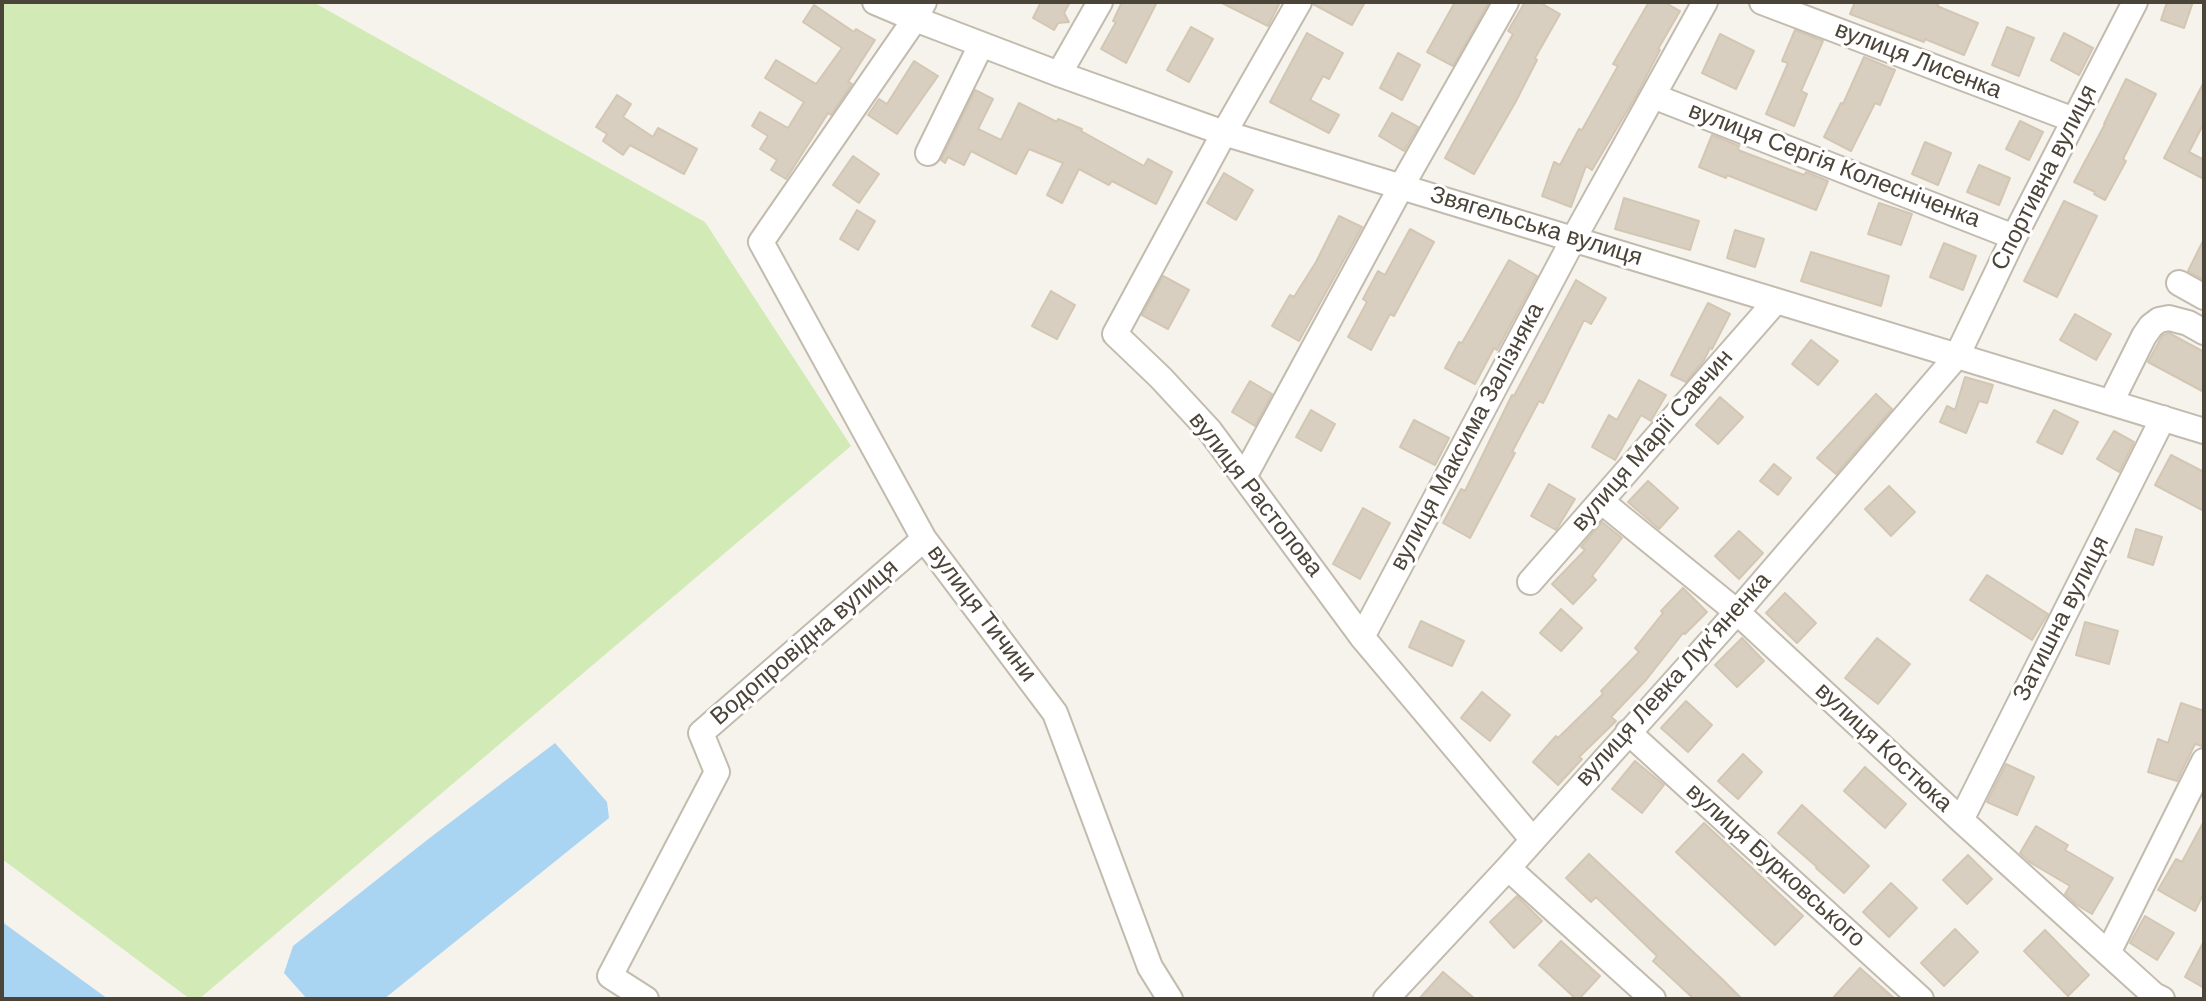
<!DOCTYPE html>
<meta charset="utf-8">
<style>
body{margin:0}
#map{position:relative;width:2206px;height:1001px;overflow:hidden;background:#f6f3ec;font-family:"DM Sans",sans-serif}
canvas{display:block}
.frame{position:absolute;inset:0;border:4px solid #4b4439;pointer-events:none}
</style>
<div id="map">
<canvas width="2206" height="1001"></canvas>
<div class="frame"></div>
</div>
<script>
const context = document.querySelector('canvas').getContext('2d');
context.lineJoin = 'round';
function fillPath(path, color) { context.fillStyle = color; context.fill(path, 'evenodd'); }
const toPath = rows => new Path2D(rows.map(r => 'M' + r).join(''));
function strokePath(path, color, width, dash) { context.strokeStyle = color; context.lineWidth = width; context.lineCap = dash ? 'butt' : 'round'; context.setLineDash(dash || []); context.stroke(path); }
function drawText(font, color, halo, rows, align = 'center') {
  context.font = font + ' "DM Sans",sans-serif'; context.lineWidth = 6; context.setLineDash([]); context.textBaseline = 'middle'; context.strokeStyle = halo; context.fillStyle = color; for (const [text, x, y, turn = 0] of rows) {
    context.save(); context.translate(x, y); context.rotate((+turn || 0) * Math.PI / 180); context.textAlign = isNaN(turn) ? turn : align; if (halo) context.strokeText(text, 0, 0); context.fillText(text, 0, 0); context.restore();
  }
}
const green = toPath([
 [2,2,313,2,705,222,851,446,199,999,190,999,2,859]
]);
const water = toPath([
 [555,743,607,802,609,818,384,999,307,999,284,973,293,946,427,840],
 [2,919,5,924,108,999,2,999]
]);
const building = toPath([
 [1041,2,1070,2,1064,13,1069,22,1058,23,1054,30,1033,18,1041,2],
 [1122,2,1157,2,1126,63,1101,49,1116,22,1113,21,1122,2],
 [1220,2,1280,2,1268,26,1220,2],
 [1314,2,1365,2,1352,25,1313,4,1314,2],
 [1455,2,1489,2,1453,66,1427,52,1455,2],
 [1525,2,1539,2,1560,14,1535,58,1537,60,1515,103,1474,174,1445,158,1513,34,1508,31,1525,2],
 [1649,2,1664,2,1680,11,1658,49,1660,50,1636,96,1592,170,1586,166,1571,207,1542,196,1554,162,1560,165,1579,129,1582,130,1618,66,1613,64,1649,2],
 [1855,2,1939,2,1937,6,1978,23,1964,55,1925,39,1924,42,1850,14,1855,2],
 [2167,2,2193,2,2184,28,2161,20,2167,2],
 [814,5,854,32,856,29,875,40,848,82,852,84,831,115,828,113,786,179,771,170,777,160,760,149,768,136,752,126,760,112,788,128,804,102,765,78,776,60,816,84,842,48,803,22,814,5],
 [1191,27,1213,39,1189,82,1167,70,1191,27],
 [2007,27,2034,38,2019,76,1992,65,2007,27],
 [1795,30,1823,41,1801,91,1807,94,1794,126,1766,114,1788,63,1782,61,1795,30],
 [1307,33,1343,53,1329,79,1323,76,1310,100,1339,115,1329,133,1270,102,1307,33],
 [2064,33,2093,48,2079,75,2051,60,2064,33],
 [1720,34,1754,51,1736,89,1702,73,1720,34],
 [1398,53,1420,65,1402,100,1380,88,1398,53],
 [1864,57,1895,70,1880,105,1875,103,1851,151,1824,137,1841,103,1843,104,1864,57],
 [914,61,938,76,897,134,868,115,879,99,887,104,914,61],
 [2126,79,2156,94,2123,159,2126,161,2105,200,2094,194,2095,192,2074,182,2105,124,2104,124,2126,79],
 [2204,82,2204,123,2189,152,2204,160,2204,179,2164,158,2204,82],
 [975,90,993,99,978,129,1001,140,1019,103,1057,122,1058,119,1082,129,1081,131,1144,166,1148,159,1172,172,1156,204,1112,181,1109,185,1079,169,1062,203,1047,195,1063,163,1029,149,1016,174,971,151,964,165,948,157,945,163,941,160,975,90],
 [617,95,631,104,623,117,653,137,658,128,697,149,684,174,630,145,623,155,603,141,607,134,596,127,617,95],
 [1392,113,1418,127,1404,151,1379,136,1392,113],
 [2020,121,2043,132,2029,160,2006,149,2020,121],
 [1712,135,1739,146,1738,150,1804,175,1806,172,1828,181,1816,210,1727,175,1726,178,1699,167,1712,135],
 [1925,142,1951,153,1938,185,1912,174,1925,142],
 [853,156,879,174,859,203,833,185,853,156],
 [1979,165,2010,178,1999,205,1967,192,1979,165],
 [1224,173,1253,190,1236,220,1207,203,1224,173],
 [1624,198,1699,221,1690,250,1615,229,1624,198],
 [2064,201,2097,216,2057,297,2024,281,2064,201],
 [1879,203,1912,214,1901,245,1868,234,1879,203],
 [857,210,875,221,858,250,840,239,857,210],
 [1339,216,1362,227,1299,341,1272,326,1290,295,1294,297,1316,262,1339,216],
 [1410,229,1434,242,1394,316,1390,314,1371,350,1348,337,1367,302,1363,299,1378,271,1385,275,1410,229],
 [1735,230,1764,239,1755,267,1727,258,1735,230],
 [2204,239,2204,280,2188,271,2204,239],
 [1944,243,1976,256,1963,290,1930,277,1944,243],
 [1811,252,1889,276,1881,306,1801,281,1811,252],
 [1509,260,1537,276,1497,350,1494,348,1475,384,1445,368,1459,342,1462,343,1509,260],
 [1163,276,1189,290,1168,329,1142,315,1163,276],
 [1576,280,1606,298,1591,324,1584,320,1543,403,1539,401,1512,452,1515,453,1470,538,1443,523,1461,489,1465,491,1512,395,1514,396,1576,280],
 [1051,291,1075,305,1057,339,1032,326,1051,291],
 [1708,303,1730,314,1712,349,1710,348,1704,360,1686,382,1671,375,1708,303],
 [2075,314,2111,334,2096,360,2060,340,2075,314],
 [2169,333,2204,352,2204,392,2148,362,2162,336,2169,333],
 [1811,340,1838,361,1818,385,1792,364,1811,340],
 [1965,377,1993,385,1987,403,1979,401,1966,433,1940,422,1947,406,1955,410,1965,377],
 [1639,380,1666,395,1651,421,1641,415,1615,460,1592,447,1609,415,1617,420,1639,380],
 [1250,381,1272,394,1255,426,1232,412,1250,381],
 [1876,394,1892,409,1836,474,1817,458,1876,394],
 [1720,397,1743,417,1718,444,1696,425,1720,397],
 [1311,410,1335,424,1321,451,1296,437,1311,410],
 [2054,410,2078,422,2062,454,2037,442,2054,410],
 [1414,420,1449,438,1435,465,1400,447,1414,420],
 [2114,431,2134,442,2119,472,2097,459,2114,431],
 [2171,455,2204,472,2204,511,2155,485,2171,455],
 [1774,464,1791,478,1778,495,1760,481,1774,464],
 [1648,481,1678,508,1659,529,1628,502,1648,481],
 [1549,484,1575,499,1556,530,1531,516,1549,484],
 [1889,486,1915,512,1891,536,1865,509,1889,486],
 [1363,508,1390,523,1360,579,1333,564,1363,508],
 [1602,522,1622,538,1592,576,1596,580,1573,604,1552,584,1585,550,1581,547,1602,522],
 [2136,529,2162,537,2153,565,2128,557,2136,529],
 [1739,531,1763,553,1739,579,1715,556,1739,531],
 [1987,575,2048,614,2032,640,1970,600,1987,575],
 [1683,588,1707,612,1685,634,1683,633,1646,680,1611,717,1616,721,1579,757,1582,759,1558,785,1533,762,1556,736,1558,738,1603,694,1601,691,1639,652,1635,648,1663,613,1661,611,1683,588],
 [1785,593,1816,623,1797,643,1766,613,1785,593],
 [1561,609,1582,628,1561,651,1540,633,1561,609],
 [1421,621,1464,641,1452,666,1409,647,1421,621],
 [2085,622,2118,631,2109,664,2076,655,2085,622],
 [1742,638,1764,661,1737,687,1715,665,1742,638],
 [1877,638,1910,664,1878,704,1845,678,1877,638],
 [1482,692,1510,715,1490,741,1461,718,1482,692],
 [1686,701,1712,725,1688,752,1661,728,1686,701],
 [2181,703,2204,711,2204,739,2202,746,2195,744,2177,781,2148,772,2158,739,2168,743,2181,703],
 [1743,754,1762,772,1738,799,1718,781,1743,754],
 [1635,761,1664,785,1642,813,1612,789,1635,761],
 [2006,764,2034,777,2017,815,1987,802,2006,764],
 [1865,767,1906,804,1885,828,1844,791,1865,767],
 [1802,805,1869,866,1844,893,1816,868,1817,867,1778,833,1802,805],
 [2204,821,2204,893,2195,911,2158,890,2176,859,2182,862,2204,821],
 [1704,823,1803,916,1775,945,1676,852,1704,823],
 [2036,826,2068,845,2065,850,2113,878,2092,914,2077,905,2065,894,2070,886,2031,863,2020,853,2036,826],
 [1589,854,1722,979,1742,999,1694,999,1653,961,1657,956,1596,897,1591,902,1566,878,1589,854],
 [1968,855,1992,879,1967,904,1943,880,1968,855],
 [1891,883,1917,908,1889,937,1863,912,1891,883],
 [1517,896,1542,921,1514,948,1490,922,1517,896],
 [2145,916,2174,933,2157,960,2130,943,2145,916],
 [1955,929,1978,952,1944,986,1921,963,1955,929],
 [2045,930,2089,975,2068,996,2024,951,2045,930],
 [1561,941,1600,976,1579,999,1576,999,1539,965,1561,941],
 [2204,941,2204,988,2185,977,2204,941],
 [1860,968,1895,999,1832,999,1860,968],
 [1443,972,1475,999,1419,999,1443,972]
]);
const minor = toPath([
 [875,2,915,19,1059,74,1224,133,2204,431],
 [924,2,915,19,761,242,924,539,1055,713,1150,967,1170,999],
 [1299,2,1224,133,1115,334,1161,378,1210,431,1362,637,1533,840],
 [1762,2,2074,120],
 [1059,74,1100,2],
 [1653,96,2014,237],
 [928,153,981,45],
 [2179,283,2204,297],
 [2111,402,2144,336,2151,326,2159,320,2169,318,2188,323,2204,332],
 [1244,477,1401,187,1506,2],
 [1601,501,1737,612,1961,820,2154,995,2162,999],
 [1530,582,1776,301],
 [1362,637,1574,238,1705,2],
 [1628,732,1921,999],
 [1961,820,2163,418],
 [1508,868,1653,999],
 [2108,953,2204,761],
 [646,999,610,976,717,772,701,733,924,539],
 [1386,999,1508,868,1737,612,1957,356,2014,237,2135,2]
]);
const streetNames = [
 ["вулиця Лисенка",1918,61,21],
 ["вулиця Сергія Колесніченка",1834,166,21],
 ["Спортивна вулиця",2045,178,-63],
 ["Звягельська вулиця",1536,227,17],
 ["вулиця Максима Залізняка",1468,437,-62],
 ["вулиця Марії Савчин",1653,441,-49],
 ["вулиця Растопова",1255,495,52],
 ["вулиця Тичини",981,614,53],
 ["Затишна вулиця",2062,619,-63],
 ["Водопровідна вулиця",805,643,-41],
 ["вулиця Левка Лукʼяненка",1674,680,-48],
 ["вулиця Костюка",1883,748,43],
 ["вулиця Бурковського",1775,866,42]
];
fillPath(green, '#d2eab5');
fillPath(water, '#a9d4f2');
fillPath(building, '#d8cfc1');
strokePath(building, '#d3c7b4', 2);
strokePath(minor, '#c2bbae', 28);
strokePath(minor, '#fff', 24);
drawText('24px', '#4b4439', '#fff', streetNames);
</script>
